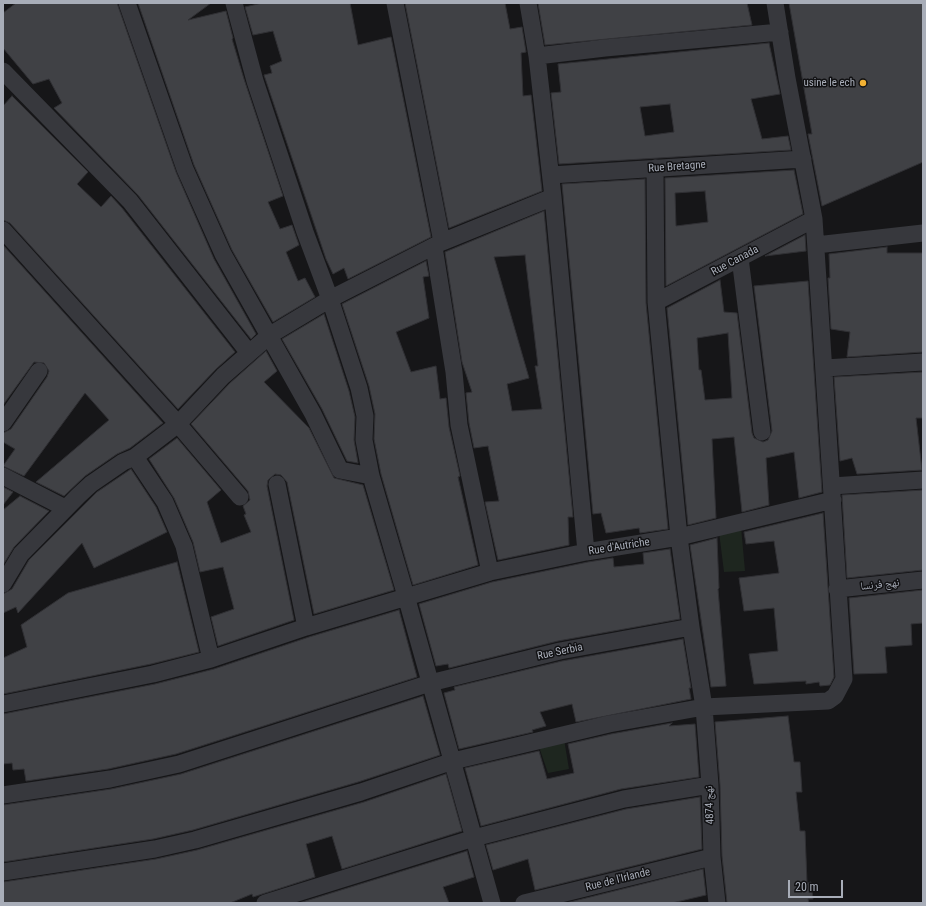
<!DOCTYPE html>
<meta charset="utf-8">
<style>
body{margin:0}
#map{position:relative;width:926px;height:906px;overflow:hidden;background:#161618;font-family:"Roboto Condensed",sans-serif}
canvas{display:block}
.frame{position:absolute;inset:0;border:4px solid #a8adb8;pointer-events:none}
.scale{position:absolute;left:788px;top:880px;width:55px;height:18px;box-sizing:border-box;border:2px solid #a8adb8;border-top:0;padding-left:5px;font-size:12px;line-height:14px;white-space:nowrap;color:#a8adb8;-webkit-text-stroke:3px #111113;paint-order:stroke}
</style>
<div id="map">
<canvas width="926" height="906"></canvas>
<div class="frame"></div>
<div class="scale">20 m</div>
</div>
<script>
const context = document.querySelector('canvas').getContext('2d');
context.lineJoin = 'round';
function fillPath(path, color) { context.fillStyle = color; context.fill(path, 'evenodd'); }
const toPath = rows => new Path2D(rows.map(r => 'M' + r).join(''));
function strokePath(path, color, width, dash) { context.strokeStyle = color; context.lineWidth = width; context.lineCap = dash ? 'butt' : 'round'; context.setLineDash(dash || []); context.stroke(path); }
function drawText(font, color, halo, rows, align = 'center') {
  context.font = font + ' "Roboto Condensed","Noto Naskh Arabic",sans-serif'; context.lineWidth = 3; context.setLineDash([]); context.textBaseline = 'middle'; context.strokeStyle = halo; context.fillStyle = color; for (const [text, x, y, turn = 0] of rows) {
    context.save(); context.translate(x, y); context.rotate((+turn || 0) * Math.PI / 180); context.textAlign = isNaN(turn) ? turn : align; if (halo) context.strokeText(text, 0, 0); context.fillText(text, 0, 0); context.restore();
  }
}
const green = toPath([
 [741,527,745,571,724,572,719,532],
 [564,739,569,769,548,773,538,744]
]);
const building = toPath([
 [16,3,117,3,176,172,214,259,256,334,251,339,138,195,54,108,62,103,49,79,33,84,3,48,3,13,16,3],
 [138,3,211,3,188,20,226,11,233,38,232,39,244,79,283,196,268,202,280,229,292,225,299,245,286,252,298,281,305,278,315,297,273,322,232,250,194,165,138,3],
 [262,3,350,3,358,45,391,37,431,237,348,279,344,268,333,274,326,259,265,78,264,75,272,73,270,66,282,61,273,31,253,35,245,7,262,3],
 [405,3,505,3,510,29,522,27,526,52,521,53,523,96,531,95,542,191,449,228,405,3],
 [538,3,747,3,752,25,545,45,538,3],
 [789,3,923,3,923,162,822,206,808,134,812,134,789,3],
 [769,43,780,94,751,99,762,139,788,136,791,150,559,164,551,93,561,92,558,64,769,43],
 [670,104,674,132,645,136,640,107,670,104],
 [12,96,88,172,77,184,101,207,111,196,122,208,235,352,216,369,178,409,10,223,3,220,3,106,12,96],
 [794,170,803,214,666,286,665,178,794,170],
 [705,191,708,222,676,226,675,193,705,191],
 [645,179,646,303,668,529,640,533,639,528,606,533,601,513,593,514,562,184,645,179],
 [544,211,573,517,568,517,569,545,498,560,485,502,499,501,488,446,474,448,469,423,466,393,472,392,462,362,445,252,544,211],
 [525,255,538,366,535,366,542,409,512,411,507,384,529,378,494,257,525,255],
 [805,235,806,251,765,256,805,235],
 [3,245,163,423,130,448,117,454,85,476,64,496,36,482,109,420,85,393,24,476,3,466,15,449,3,442,3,433,11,429,47,377,49,371,44,363,34,362,3,405,3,245],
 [887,247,887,253,923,253,923,352,847,357,850,332,831,329,828,278,830,278,829,254,887,247],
 [426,261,429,276,423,277,429,318,396,332,411,372,436,366,440,399,446,398,449,427,460,476,458,477,478,565,413,585,381,474,374,439,375,414,369,386,342,304,426,261],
 [720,280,724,312,737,313,752,433,754,438,763,442,768,440,772,431,754,286,808,281,822,492,799,498,794,452,766,458,769,505,742,512,734,437,712,439,716,518,688,525,667,308,720,280],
 [728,333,732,398,705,400,701,370,699,370,697,338,728,333],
 [324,314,349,391,355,417,354,440,358,463,347,461,322,409,282,339,324,314],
 [266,351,277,371,264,382,309,428,334,478,363,485,394,590,314,614,287,482,281,475,275,474,268,480,267,486,294,620,218,646,211,617,234,609,223,567,200,572,193,542,174,498,149,459,177,438,221,490,207,502,221,543,251,532,244,515,246,514,243,506,250,500,248,491,191,424,230,383,266,351],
 [923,372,923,418,916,418,922,470,857,474,852,458,840,461,834,377,923,372],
 [131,469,156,507,167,532,94,568,82,543,18,613,16,607,3,613,3,594,12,589,29,560,97,492,131,469],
 [3,487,13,492,3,505,3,487],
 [923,490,923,570,847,578,842,495,923,490],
 [20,496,49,511,14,547,3,565,3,510,20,496],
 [823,513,834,677,830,685,820,686,819,682,806,684,806,681,754,684,749,654,778,651,774,608,744,611,739,578,779,573,774,541,746,544,744,532,823,513],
 [717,538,719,588,718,589,726,686,711,687,690,545,717,538],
 [670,549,680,619,558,641,449,668,448,664,436,666,419,604,492,582,588,562,613,558,614,567,644,564,643,553,670,549],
 [177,562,199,652,151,664,3,694,3,658,27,647,21,625,68,593,177,562],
 [923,590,923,623,911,624,912,645,885,647,887,673,854,674,849,598,923,590],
 [399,610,417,677,176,754,108,769,26,781,24,769,13,770,12,763,3,764,3,714,155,684,214,669,309,637,399,610],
 [683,639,691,688,689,688,691,699,576,722,572,704,540,712,546,726,532,730,533,732,459,749,444,693,455,690,454,687,562,661,683,639],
 [423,696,440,755,358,782,193,830,153,839,3,862,3,805,111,789,181,774,423,696],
 [788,716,794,762,800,762,802,792,796,792,800,831,805,831,807,883,811,882,813,899,808,899,809,903,727,903,722,856,720,785,715,722,788,716],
 [672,723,669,726,695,724,699,777,621,789,481,826,465,768,539,751,547,779,574,773,568,744,611,734,672,723],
 [446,774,462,831,342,869,332,836,306,844,315,877,253,897,252,894,230,903,3,903,3,882,156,859,197,850,364,802,446,774],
 [700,797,702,849,535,890,528,859,493,870,486,845,626,809,700,797],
 [467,851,474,877,443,887,449,903,299,903,467,851],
 [703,869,706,895,672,903,566,903,703,869]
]);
const minor = toPath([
 [127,3,185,169,223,254,313,414,340,470,371,476],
 [234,3,255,81,305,232,330,299,359,388,365,416,364,440,371,476,406,596,492,903],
 [395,3,442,242],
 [528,3,537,56,553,197,586,552],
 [537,56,605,48,780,32],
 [3,71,130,201,249,353],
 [655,168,656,302,679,537,691,627,704,707,710,785,712,857,717,903],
 [551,175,803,159],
 [3,230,178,424,240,497],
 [816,245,923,233],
 [434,247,454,372,459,425,490,572],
 [740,258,762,432],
 [656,302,814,219],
 [825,368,923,362],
 [3,423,39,371],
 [135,457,165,502,184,546,211,659],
 [3,476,65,508],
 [277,484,306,627],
 [832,486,923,480],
 [3,584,21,554,78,496,91,484,123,462,135,457,178,424,223,376,270,335,330,299,442,242,553,197],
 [837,589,923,580],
 [3,704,153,674,211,659,306,627,490,572,586,552,679,537,833,500],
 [3,795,110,779,179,764,430,683,560,651,691,627],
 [3,872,155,849,195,840,361,792,453,761,609,724,704,707,828,701,835,696,844,679,814,219,787,78,775,3],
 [265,903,474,838,624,799,710,785],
 [524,903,712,857]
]);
const markers = [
 [863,83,4,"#f2b134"]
];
const poiNames = [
 ["usine le ech",855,83]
];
const streetNames = [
 ["Rue Bretagne",677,167,-4],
 ["Rue Canada",735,261,-28],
 ["Rue d'Autriche",619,547,-9],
 ["نهج فرنسا",880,585,-6],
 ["Rue Serbia",560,652,-12],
 ["نهج 4874",710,805,-92],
 ["Rue de l'Irlande",618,880,-14]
];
fillPath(green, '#1e261f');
fillPath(building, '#404145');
strokePath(building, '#303034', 1);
strokePath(minor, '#37383d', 17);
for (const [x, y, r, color] of markers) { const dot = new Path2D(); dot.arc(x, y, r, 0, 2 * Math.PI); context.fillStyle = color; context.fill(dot); strokePath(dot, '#111113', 1.5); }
drawText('11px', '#a8adb8', '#111113', poiNames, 'right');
drawText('11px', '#a8adb8', '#111113', streetNames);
</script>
